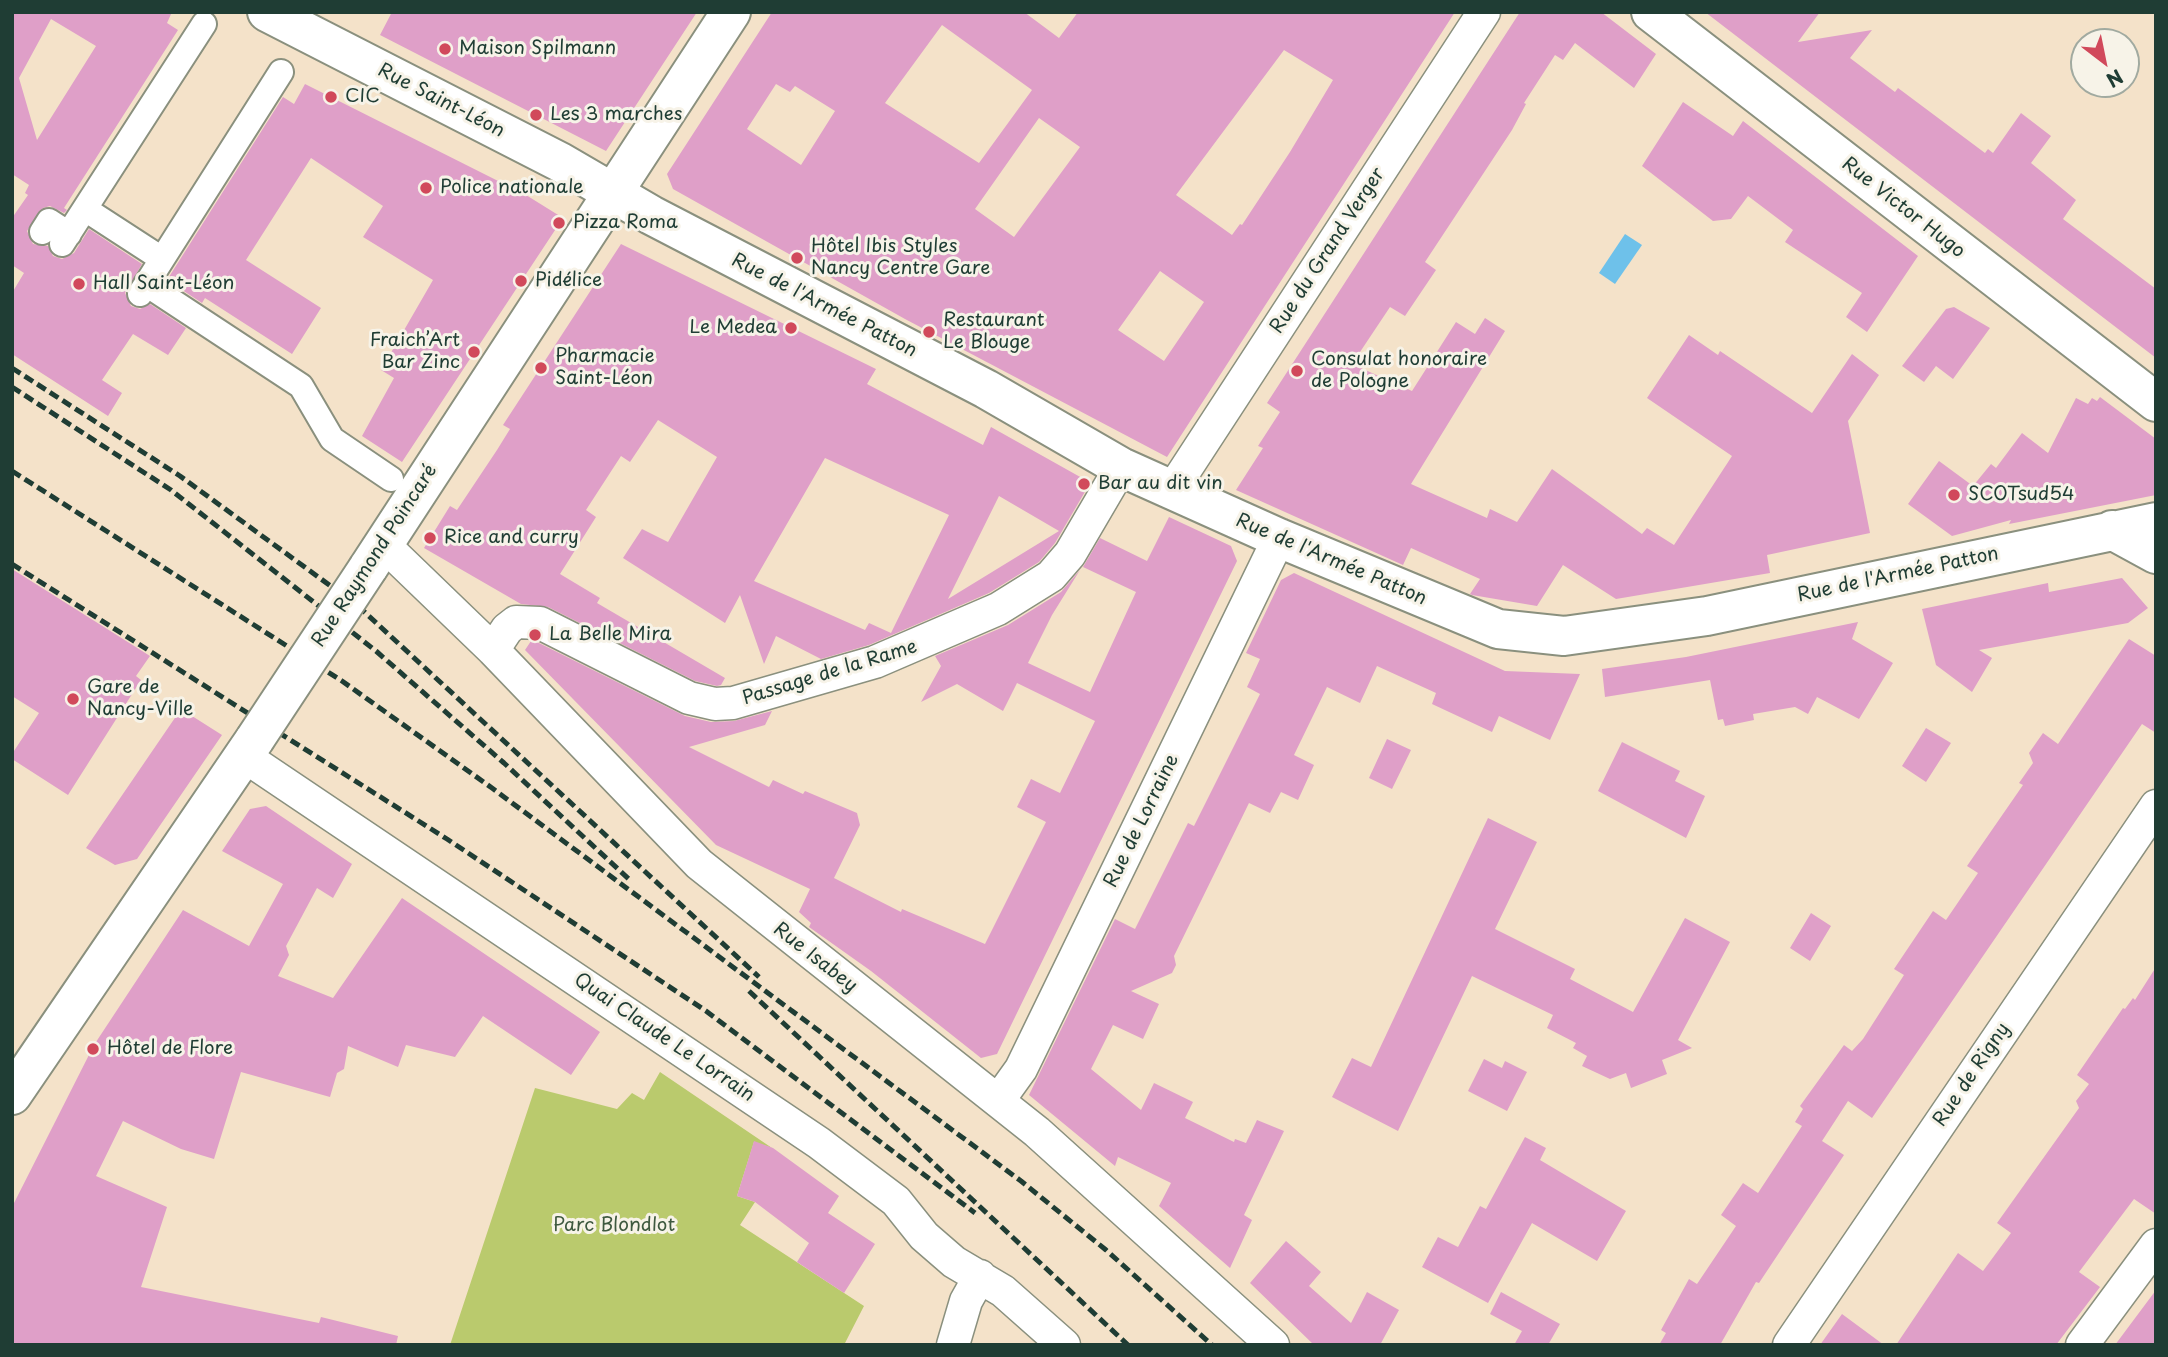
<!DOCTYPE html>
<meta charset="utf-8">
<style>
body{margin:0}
#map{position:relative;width:2168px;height:1357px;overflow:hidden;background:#f4e2c9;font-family:"Playpen Sans",sans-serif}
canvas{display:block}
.frame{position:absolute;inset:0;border:14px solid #1f3d34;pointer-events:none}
.north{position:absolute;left:2070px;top:28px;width:70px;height:70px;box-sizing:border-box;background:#f7f3e8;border:2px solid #a1aaa0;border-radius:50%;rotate:148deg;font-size:19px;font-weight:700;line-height:28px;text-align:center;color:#1f3d34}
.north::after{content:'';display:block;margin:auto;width:24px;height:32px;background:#d1495b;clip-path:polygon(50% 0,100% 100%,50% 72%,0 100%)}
</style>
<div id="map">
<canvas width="2168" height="1357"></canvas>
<div class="frame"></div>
<div class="north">N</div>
</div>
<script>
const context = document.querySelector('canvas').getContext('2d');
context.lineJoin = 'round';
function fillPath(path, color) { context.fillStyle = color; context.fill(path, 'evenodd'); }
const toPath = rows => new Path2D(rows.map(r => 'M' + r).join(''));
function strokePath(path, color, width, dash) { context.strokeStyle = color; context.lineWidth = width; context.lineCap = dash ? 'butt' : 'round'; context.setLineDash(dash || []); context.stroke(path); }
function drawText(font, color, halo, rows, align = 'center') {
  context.font = font + ' "Playpen Sans",sans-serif'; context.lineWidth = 6; context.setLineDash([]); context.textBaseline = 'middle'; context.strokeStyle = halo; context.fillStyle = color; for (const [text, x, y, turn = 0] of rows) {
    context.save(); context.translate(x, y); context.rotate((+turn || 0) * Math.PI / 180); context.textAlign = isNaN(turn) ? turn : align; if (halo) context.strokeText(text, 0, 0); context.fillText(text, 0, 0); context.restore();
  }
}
const green = toPath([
 [660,1072,772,1148,754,1142,737,1196,755,1202,740,1225,864,1306,844,1345,450,1345,535,1088,617,1109,632,1093,644,1100]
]);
const water = toPath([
 [1625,234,1642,245,1615,284,1599,273]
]);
const building = toPath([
 [12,12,172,12,167,23,178,30,64,208,67,210,64,213,50,206,43,208,27,231,33,244,48,246,53,256,62,259,74,253,89,229,142,264,125,293,131,306,140,309,150,304,186,328,168,355,133,334,102,380,122,393,108,416,12,354,12,293,24,273,12,265,12,218,28,195,25,193,29,185,12,174],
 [51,19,96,46,37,140,19,78],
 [392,12,697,12,606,151,380,35],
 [772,12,1024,12,1059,38,1078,12,1455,12,1167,457,905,319,673,189,667,174],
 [942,25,1032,90,979,163,885,103],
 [1284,50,1333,80,1290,152,1242,225,1240,224,1232,235,1176,195],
 [776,84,790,92,795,86,835,111,801,165,747,129],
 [1039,118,1080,147,1014,237,975,209],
 [1160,271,1204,302,1164,361,1118,330],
 [1520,12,1601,12,1656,54,1634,88,1575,43,1563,60,1555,55,1524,103,1526,104,1512,130,1425,262,1436,270,1405,316,1390,307,1352,364,1412,391,1456,322,1475,334,1485,318,1505,331,1411,484,1487,518,1490,509,1517,522,1552,469,1642,534,1647,528,1674,545,1732,456,1647,398,1689,335,1718,355,1720,351,1812,413,1852,354,1879,375,1848,421,1870,533,1767,555,1770,573,1616,599,1563,565,1537,606,1472,595,1470,594,1480,579,1411,548,1403,565,1236,490,1263,448,1258,446,1280,412,1267,403],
 [1705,12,1820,12,1798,42,1872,30,1850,58,1895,92,1898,88,1985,153,1988,149,1993,153,2021,113,2051,136,2031,163,2076,200,2063,219,2156,289,2156,358],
 [305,84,526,195,563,218,402,462,362,436,394,378,381,370,433,280,363,237,383,206,311,158,246,260,321,308,292,354,205,298,202,303,167,280,283,97,294,104],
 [1683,102,1733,136,1743,121,1918,256,1867,332,1846,317,1862,293,1785,242,1793,230,1748,196,1731,219,1713,221,1642,166],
 [621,244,876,369,867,384,983,445,991,427,1082,478,1086,490,1055,543,1039,562,989,593,869,645,821,659,776,636,764,664,740,595,725,623,623,558,642,529,668,542,717,457,658,420,630,462,621,456,586,510,596,517,560,574,600,598,597,603,725,678,721,685,717,686,695,681,548,607,521,604,424,548,450,506,457,510,497,450,510,429,503,425],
 [825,458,949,515,891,633,869,623,865,630,754,581],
 [999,496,1059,531,948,599],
 [1954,307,1990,328,1953,379,1936,366,1924,382,1902,366,1946,309],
 [2100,397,2156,439,2156,495,2009,524,2011,520,1952,536,1908,504,1939,461,1973,486,1991,464,1996,468,2022,433,2048,453,2076,398,2088,404,2092,398,2097,401],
 [1169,517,1231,546,1237,561,997,1054,981,1058,871,971,809,927,811,923,799,912,810,889,716,845,525,650,531,641,535,641,685,716,711,722,734,721,772,711,765,725,689,747,769,787,773,780,803,794,805,791,857,813,860,825,834,878,901,912,902,909,985,944,1046,822,1017,807,1031,779,1060,793,1095,721,1017,683,1003,711,957,684,921,702,941,666,935,656,1008,625,1061,592,1080,570,1052,615,1028,663,1090,692,1136,592,1083,567,1100,538,1147,561],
 [12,569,150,656,136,676,141,680,68,795,12,759,12,754,39,713,12,696],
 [1294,573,1505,671,1580,674,1550,740,1499,716,1492,732,1432,704,1436,693,1377,666,1360,703,1327,687,1294,755,1314,765,1298,800,1281,792,1270,813,1249,803,1174,956,1176,965,1172,973,1131,991,1159,1004,1143,1039,1113,1025,1091,1069,1141,1110,1154,1083,1193,1102,1185,1118,1234,1142,1235,1139,1246,1143,1257,1120,1284,1131,1244,1215,1252,1220,1230,1268,1159,1206,1171,1183,1118,1157,1115,1166,1029,1095,1115,919,1135,929,1188,823,1194,826,1260,694,1247,687,1260,659,1246,653,1281,580],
 [2122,578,2148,608,2128,623,1979,650,1992,658,1972,692,1936,665,1922,609,2048,583,2049,592],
 [1858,622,1852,639,1893,663,1859,719,1817,697,1808,714,1795,707,1753,714,1754,720,1725,726,1723,719,1718,720,1710,680,1605,697,1602,669,1686,657],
 [2129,639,2156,656,2156,733,2142,724,1872,1118,1848,1101,1822,1141,1844,1155,1759,1283,1756,1282,1720,1345,1659,1345,1666,1333,1661,1330,1689,1279,1697,1284,1736,1226,1721,1215,1743,1183,1758,1193,1802,1126,1795,1122,1803,1109,1800,1106,1844,1045,1852,1051,1863,1039,1904,975,1894,969,1933,911,1946,920,1978,873,1967,866,2023,785,2019,783,2033,763,2029,753,2043,733,2058,744],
 [181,709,222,735,137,859,115,865,86,848],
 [1926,728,1951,743,1926,782,1902,766],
 [1387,739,1411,750,1392,789,1369,778],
 [1622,742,1680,771,1675,781,1705,796,1686,838,1598,791],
 [266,806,352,864,333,898,317,888,286,946,289,955,278,976,333,998,402,898,600,1032,571,1075,483,1016,455,1057,406,1045,398,1067,348,1046,344,1069,337,1073,330,1097,241,1072,214,1159,181,1149,123,1121,96,1176,167,1207,141,1287,319,1323,321,1317,398,1336,396,1345,12,1345,12,1207,94,1045,183,910,249,946,283,884,222,851,250,809],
 [1488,818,1537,842,1495,929,1575,969,1570,979,1633,1012,1685,918,1730,942,1678,1040,1692,1048,1662,1060,1667,1074,1631,1088,1626,1073,1610,1079,1582,1066,1587,1056,1573,1048,1576,1043,1547,1028,1553,1015,1472,976,1398,1131,1332,1097,1352,1058,1371,1067],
 [1811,913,1831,926,1810,961,1790,948],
 [2156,967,2156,1214,2134,1199,2079,1272,2100,1287,2056,1345,1896,1345,1958,1253,1983,1271,2011,1233,1997,1223,2079,1108,2076,1101,2089,1084,2077,1075,2123,1008,2125,1009,2133,998,2135,1000],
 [1484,1059,1502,1068,1505,1061,1527,1072,1507,1111,1468,1091],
 [1525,1137,1546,1148,1540,1160,1626,1211,1597,1261,1532,1223,1488,1303,1422,1267,1438,1237,1458,1247,1480,1206,1486,1209],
 [754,1141,773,1148,839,1196,828,1213,875,1244,844,1293,797,1262,809,1243,755,1202,737,1196],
 [1286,1241,1321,1272,1309,1286,1351,1323,1367,1292,1399,1310,1380,1345,1314,1345,1250,1283],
 [2156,1290,2156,1345,2115,1345],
 [1501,1292,1560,1324,1548,1345,1514,1345,1522,1331,1490,1314],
 [1842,1314,1884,1345,1820,1345]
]);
const pedestrian = toPath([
 [85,209,162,259],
 [42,232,49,221,69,234],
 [62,244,204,24],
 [146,284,301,386,332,439,391,479],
 [140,294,281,72]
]);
const minor = toPath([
 [1172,490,1484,12],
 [382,543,493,650,699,864,1037,1132,1273,1345],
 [493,650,507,629,516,622,540,623,689,698,715,704,733,703,875,662,998,609,1051,576,1070,554,1121,467],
 [244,756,819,1143,896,1201,924,1236,954,1262,1003,1291,1064,1345],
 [998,1101,1021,1069,1279,538],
 [953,1345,966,1301,980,1276],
 [1789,1345,2156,806],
 [2082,1345,2156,1245]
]);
const secondary = toPath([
 [267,12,560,162,651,215,986,389,1121,467,1279,538,1498,629,1564,636,1707,616,2156,522],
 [1651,12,2156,402],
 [2112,530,2156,554],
 [368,568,731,12],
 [12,1095,255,739]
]);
const rail = toPath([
 [12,368,180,476,358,606,759,977],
 [12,387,171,490,376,651,504,763,632,882],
 [12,471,342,681,492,788,1021,1181,1106,1250,1212,1345],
 [12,564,447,839,706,1011,975,1213],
 [749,991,1128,1345]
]);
const secondaryBridge = toPath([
 [255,739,368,568]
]);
const markers = [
 [445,49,7,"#d1495b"],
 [331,97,7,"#d1495b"],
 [536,115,7,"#d1495b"],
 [426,188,7,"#d1495b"],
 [559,223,7,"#d1495b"],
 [797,258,7,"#d1495b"],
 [521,281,7,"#d1495b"],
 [79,284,7,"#d1495b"],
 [791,328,7,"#d1495b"],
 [929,332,7,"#d1495b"],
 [474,352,7,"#d1495b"],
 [541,368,7,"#d1495b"],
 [1297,371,7,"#d1495b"],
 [1084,484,7,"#d1495b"],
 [1954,495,7,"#d1495b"],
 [430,538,7,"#d1495b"],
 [535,635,7,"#d1495b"],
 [73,699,7,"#d1495b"],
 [93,1049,7,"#d1495b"]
];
const poiNames = [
 ["Maison Spilmann",459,49],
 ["CIC",345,97],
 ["Les 3 marches",550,115],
 ["Police nationale",440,188],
 ["Pizza Roma",573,223],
 ["Hôtel Ibis Styles",811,247],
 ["Nancy Centre Gare",811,269],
 ["Pidélice",535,281],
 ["Hall Saint-Léon",93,284],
 ["Restaurant",943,321],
 ["Le Blouge",943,343],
 ["Le Medea",777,328,"right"],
 ["Fraich’Art",460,341,"right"],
 ["Bar Zinc",460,363,"right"],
 ["Pharmacie",555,357],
 ["Saint-Léon",555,379],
 ["Consulat honoraire",1311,360],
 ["de Pologne",1311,382],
 ["Bar au dit vin",1098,484],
 ["SCOTsud54",1968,495],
 ["Rice and curry",444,538],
 ["La Belle Mira",549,635],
 ["Gare de",87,688],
 ["Nancy-Ville",87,710],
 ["Hôtel de Flore",107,1049]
];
const streetNames = [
 ["Rue Saint-Léon",441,101,27],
 ["Rue Victor Hugo",1903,208,38],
 ["Rue du Grand Verger",1328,251,-57],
 ["Rue de l'Armée Patton",824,306,27],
 ["Rue Raymond Poincaré",375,556,-57],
 ["Rue de l'Armée Patton",1331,560,23],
 ["Rue de l'Armée Patton",1898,575,-12],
 ["Passage de la Rame",830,673,-17],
 ["Rue de Lorraine",1142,821,-64],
 ["Rue Isabey",815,958,38],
 ["Quai Claude Le Lorrain",664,1038,34],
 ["Rue de Rigny",1972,1075,-56]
];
const parkNames = [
 ["Parc Blondlot",614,1226]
];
fillPath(green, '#baca6d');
fillPath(water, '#6ec1ea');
fillPath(building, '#df9fc8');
strokePath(pedestrian, '#8a907e', 28);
strokePath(minor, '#8a907e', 35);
strokePath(secondary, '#8a907e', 42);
strokePath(pedestrian, '#fff', 24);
strokePath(minor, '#fff', 32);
strokePath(secondary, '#fff', 38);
strokePath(rail, '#1f3d34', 5, [10, 5]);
strokePath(secondaryBridge, '#8a907e', 42, []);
strokePath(secondaryBridge, '#fff', 38);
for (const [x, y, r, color] of markers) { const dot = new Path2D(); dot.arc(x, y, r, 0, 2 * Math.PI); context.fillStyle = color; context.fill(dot); strokePath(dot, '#f7f3e8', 2.5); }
drawText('19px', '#1f3d34', '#f7f3e8', poiNames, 'left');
drawText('19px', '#1f3d34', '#f7f3e8', streetNames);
drawText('19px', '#3e593f', '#f7f3e8', parkNames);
</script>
